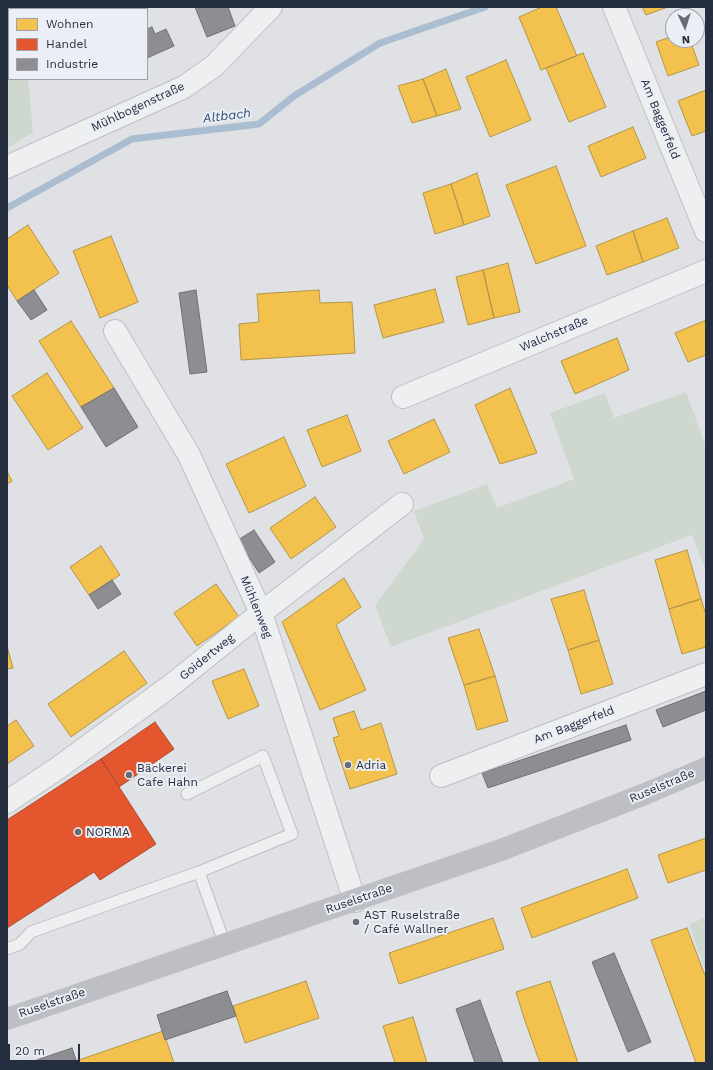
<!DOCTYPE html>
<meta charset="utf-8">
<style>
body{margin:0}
#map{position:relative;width:713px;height:1070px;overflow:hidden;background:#dfe1e4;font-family:"Work Sans",sans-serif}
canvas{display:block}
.frame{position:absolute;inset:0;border:8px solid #252e3e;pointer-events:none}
.legend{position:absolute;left:8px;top:8px;width:140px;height:72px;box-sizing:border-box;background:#ebeff5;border:1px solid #9ca2ac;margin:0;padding:5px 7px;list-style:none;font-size:12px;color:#252e3e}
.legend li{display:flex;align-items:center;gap:8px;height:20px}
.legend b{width:20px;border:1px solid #9ca2ac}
.north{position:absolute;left:665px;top:8px;width:40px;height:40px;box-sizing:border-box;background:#ebeff5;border:1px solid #9ca2ac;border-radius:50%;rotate:176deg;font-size:11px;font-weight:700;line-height:16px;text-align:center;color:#252e3e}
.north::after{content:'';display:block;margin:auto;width:14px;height:18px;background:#666d78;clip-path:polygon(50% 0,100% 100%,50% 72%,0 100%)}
.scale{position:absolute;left:8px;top:1044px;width:72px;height:18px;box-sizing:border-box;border:2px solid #252e3e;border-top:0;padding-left:5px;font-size:12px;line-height:14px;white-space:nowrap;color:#252e3e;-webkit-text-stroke:3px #ebeff5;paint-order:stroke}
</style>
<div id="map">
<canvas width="713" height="1070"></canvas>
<div class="frame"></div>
<ul class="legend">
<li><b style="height:11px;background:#f2c14e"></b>Wohnen</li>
<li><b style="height:11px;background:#e4572e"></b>Handel</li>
<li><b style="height:11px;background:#8d8d92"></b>Industrie</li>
</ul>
<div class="north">N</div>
<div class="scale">20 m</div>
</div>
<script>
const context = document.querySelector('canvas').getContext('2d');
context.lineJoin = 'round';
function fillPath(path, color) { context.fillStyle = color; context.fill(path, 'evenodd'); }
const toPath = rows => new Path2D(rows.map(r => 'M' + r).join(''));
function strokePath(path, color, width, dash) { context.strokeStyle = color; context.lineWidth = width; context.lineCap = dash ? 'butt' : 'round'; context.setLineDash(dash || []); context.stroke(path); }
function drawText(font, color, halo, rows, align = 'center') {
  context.font = font + ' "Work Sans",sans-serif'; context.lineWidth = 4; context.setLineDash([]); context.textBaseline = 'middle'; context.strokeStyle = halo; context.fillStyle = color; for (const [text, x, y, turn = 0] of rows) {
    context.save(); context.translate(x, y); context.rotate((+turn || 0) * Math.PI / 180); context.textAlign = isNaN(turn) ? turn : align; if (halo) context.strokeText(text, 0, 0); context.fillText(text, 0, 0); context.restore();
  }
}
const green = toPath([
 [7,7,22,7,22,9,9,9,9,79,28,79,33,132,7,148],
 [686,392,706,447,706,571,692,535,391,647,375,605,424,539,414,511,487,484,497,508,574,479,550,413,605,393,614,418],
 [706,917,706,971,689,925]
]);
const homes = toPath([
 [542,7,556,7,577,56,541,70,519,17,542,7],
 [642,7,668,7,646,15,642,7],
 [673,36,673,40,690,40,699,65,668,76,656,42,673,36],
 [583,53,606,107,569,122,546,68,583,53],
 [506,60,531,120,490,137,466,77,506,60],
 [446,69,461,109,437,116,423,79,446,69],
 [423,79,437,116,412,123,398,86,423,79],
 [706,90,706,131,692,136,678,101,706,90],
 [633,127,646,158,601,177,588,146,633,127],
 [556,166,586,246,536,264,506,185,556,166],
 [477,173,490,216,464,225,451,184,477,173],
 [451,184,464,225,435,234,423,193,451,184],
 [667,218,679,248,643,262,633,231,667,218],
 [28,225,59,273,17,301,7,285,7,239,28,225],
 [633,231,643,262,607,275,596,246,633,231],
 [111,236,138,302,100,318,73,251,111,236],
 [508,263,520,312,494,318,483,270,508,263],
 [483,270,494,318,468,325,456,277,483,270],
 [435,289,444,322,383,338,374,305,435,289],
 [319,290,320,303,352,302,355,353,241,360,239,324,259,322,257,294,319,290],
 [706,320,706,355,688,362,675,333,706,320],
 [71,321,114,388,81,407,39,341,71,321],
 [617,338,629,370,575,394,561,361,617,338],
 [47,373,83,428,48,450,12,396,47,373],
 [510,388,537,453,500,464,475,405,510,388],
 [347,415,361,451,322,467,307,430,347,415],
 [434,419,450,452,404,474,388,441,434,419],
 [284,437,306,486,249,513,226,464,284,437],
 [7,471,12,481,7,484,7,471],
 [315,497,336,527,291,559,270,528,315,497],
 [101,546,120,575,89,595,70,567,101,546],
 [687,550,701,599,669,609,655,560,687,550],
 [344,578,361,607,336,625,366,690,320,710,282,622,344,578],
 [216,584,239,617,197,646,174,613,216,584],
 [584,590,599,640,568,650,551,599,584,590],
 [701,599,706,615,706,647,682,654,669,609,701,599],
 [479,629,495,676,464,685,448,638,479,629],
 [599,640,613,684,581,694,568,650,599,640],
 [7,646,13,668,7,669,7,646],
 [124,651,147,683,71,737,48,704,124,651],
 [244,669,259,706,228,719,212,681,244,669],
 [495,676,508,721,477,730,464,685,495,676],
 [354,711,361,730,381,723,397,774,350,789,333,738,339,736,333,718,354,711],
 [16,720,34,746,7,764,7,726,16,720],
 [706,838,706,870,668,883,658,855,706,838],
 [627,869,638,898,532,938,521,908,627,869],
 [493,918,504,949,399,984,389,953,493,918],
 [687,928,706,978,706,1063,696,1063,651,940,687,928],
 [306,981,319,1018,245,1043,233,1006,306,981],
 [550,981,578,1063,540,1063,524,1018,516,992,550,981],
 [413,1017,427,1063,395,1063,383,1026,413,1017],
 [163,1031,174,1063,77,1063,76,1061,163,1031]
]);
const shops = toPath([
 [155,722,174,749,119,787,101,759,155,722],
 [101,759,156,844,100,880,94,872,7,928,7,820,101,759]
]);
const industry = toPath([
 [195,7,228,7,235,26,207,37,195,7],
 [152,27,155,34,166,29,174,46,147,58,147,29,152,27],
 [34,290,47,310,31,320,17,301,34,290],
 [196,290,207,372,190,374,179,293,196,290],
 [114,388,138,427,106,447,81,407,114,388],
 [254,530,275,562,259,573,238,540,254,530],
 [112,580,121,594,98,609,89,595,112,580],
 [706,691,706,710,663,727,656,710,706,691],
 [626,725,631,740,488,788,482,773,626,725],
 [614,953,651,1042,628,1052,592,962,614,953],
 [227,991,236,1016,165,1040,157,1015,227,991],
 [480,1000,503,1063,475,1063,456,1009,480,1000],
 [72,1048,77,1063,28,1063,72,1048]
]);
const stream = toPath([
 [7,208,132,139,259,124,294,96,380,43,485,7]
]);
const lane = toPath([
 [187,794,263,756,292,834,199,872,225,945],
 [7,949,20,944,31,932,199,872]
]);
const street = toPath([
 [614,7,706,231],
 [7,167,184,87,214,66,271,7],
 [115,331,189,455,261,613,355,901],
 [403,397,706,271],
 [441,776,706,674],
 [7,802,58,768,169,687,261,613,402,504]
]);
const secondary = toPath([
 [7,1019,501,850,645,794,706,768]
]);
const markers = [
 [348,765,4,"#666d78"],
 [129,775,4,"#666d78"],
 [78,832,4,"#666d78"],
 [356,922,4,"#666d78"]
];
const streetNames = [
 ["Mühlbogenstraße",138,107,-25],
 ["Am Baggerfeld",660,119,68],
 ["Walchstraße",554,334,-23],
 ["Mühlenweg",256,607,68],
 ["Goidertweg",207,657,-39],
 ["Am Baggerfeld",574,725,-21],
 ["Ruselstraße",662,786,-23],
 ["Ruselstraße",359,899,-19],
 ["Ruselstraße",52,1003,-19]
];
const poiNames = [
 ["Adria",356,765],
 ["Bäckerei",137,768],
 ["Cafe Hahn",137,782],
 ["NORMA",86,832],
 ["AST Ruselstraße",364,915],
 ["/ Café Wallner",364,929]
];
const waterNames = [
 ["Altbach",227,116,-7]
];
fillPath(green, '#cfd8cf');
fillPath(homes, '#f2c14e');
strokePath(homes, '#b49549', 1);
fillPath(shops, '#e4572e');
strokePath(shops, '#ab4b33', 1);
fillPath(industry, '#8d8d92');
strokePath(industry, '#6e7079', 1);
strokePath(stream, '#abbdd1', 7);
strokePath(lane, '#bdbfc2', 13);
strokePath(street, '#bdbfc2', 24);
strokePath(lane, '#eeeff1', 11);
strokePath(street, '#eeeff1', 22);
strokePath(secondary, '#bdbfc4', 22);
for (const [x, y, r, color] of markers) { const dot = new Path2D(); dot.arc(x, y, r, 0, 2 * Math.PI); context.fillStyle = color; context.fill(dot); strokePath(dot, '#ebeff5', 1.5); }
drawText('12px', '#252e3e', '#ebeff5', streetNames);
drawText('12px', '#252e3e', '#ebeff5', poiNames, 'left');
drawText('italic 13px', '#2e4d73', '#ebeff5', waterNames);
</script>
